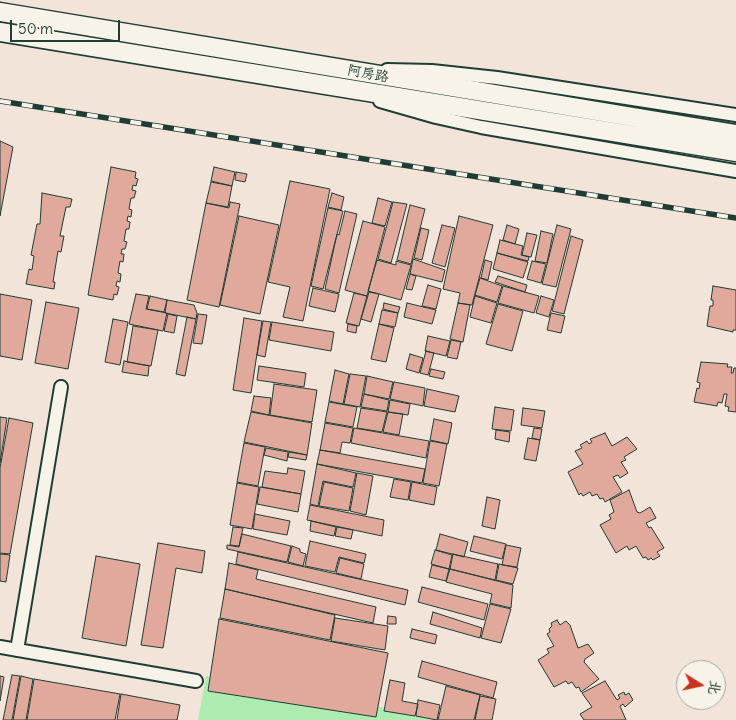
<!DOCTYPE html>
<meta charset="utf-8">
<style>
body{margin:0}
#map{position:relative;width:736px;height:720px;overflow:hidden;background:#f3e4d9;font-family:Delius,"LXGW WenKai TC",sans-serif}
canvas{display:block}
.north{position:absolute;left:676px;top:660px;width:50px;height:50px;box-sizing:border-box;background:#f7f3e8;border:1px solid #a1aaa0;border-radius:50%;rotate:100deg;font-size:14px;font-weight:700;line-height:20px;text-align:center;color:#1f3d34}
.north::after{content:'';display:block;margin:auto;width:18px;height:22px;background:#c8321e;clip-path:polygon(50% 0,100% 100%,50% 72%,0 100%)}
.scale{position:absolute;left:10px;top:20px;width:110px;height:22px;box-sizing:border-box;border:2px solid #1f3d34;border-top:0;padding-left:6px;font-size:15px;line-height:18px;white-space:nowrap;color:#1f3d34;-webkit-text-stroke:4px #f7f3e8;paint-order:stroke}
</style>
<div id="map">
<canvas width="736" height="720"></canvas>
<div class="north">北</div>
<div class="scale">50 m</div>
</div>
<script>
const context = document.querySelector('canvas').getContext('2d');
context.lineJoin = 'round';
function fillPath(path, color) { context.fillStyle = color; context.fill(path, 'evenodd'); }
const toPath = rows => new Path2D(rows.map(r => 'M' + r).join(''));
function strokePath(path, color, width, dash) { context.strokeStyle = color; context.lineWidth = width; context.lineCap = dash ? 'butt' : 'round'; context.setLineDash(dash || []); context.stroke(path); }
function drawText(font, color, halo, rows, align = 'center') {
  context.font = font + ' Delius,"LXGW WenKai TC",sans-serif'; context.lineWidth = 4.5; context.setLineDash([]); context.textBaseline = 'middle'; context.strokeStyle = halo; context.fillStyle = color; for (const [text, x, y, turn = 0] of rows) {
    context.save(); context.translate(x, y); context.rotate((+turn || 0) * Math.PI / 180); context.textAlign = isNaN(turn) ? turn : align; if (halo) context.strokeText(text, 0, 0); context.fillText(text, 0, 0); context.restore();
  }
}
const green = toPath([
 [206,676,453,720,198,720]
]);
const building = toPath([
 [0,141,13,147,0,216,0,141],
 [111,167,136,172,135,178,138,179,136,186,133,185,132,190,136,191,134,198,131,198,129,209,132,210,131,217,128,216,127,221,130,222,129,229,126,229,124,241,127,242,125,249,122,249,121,254,124,254,123,262,120,261,118,273,121,274,120,282,117,281,116,286,119,287,117,295,114,294,113,300,88,295,111,167],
 [214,167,235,172,232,186,211,181,214,167],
 [236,172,247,174,245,182,235,180,236,172],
 [290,181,330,189,303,321,283,317,290,287,268,282,290,181],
 [211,182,232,186,228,207,206,203,211,182],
 [42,193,72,199,70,207,66,207,60,236,64,236,61,252,58,251,53,282,55,282,54,289,26,284,29,269,32,270,34,256,31,255,37,224,40,224,42,193],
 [332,193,344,197,341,210,328,207,332,193],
 [378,198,392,202,385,226,372,223,378,198],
 [230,202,240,204,219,307,187,300,206,203,229,208,230,202],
 [393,202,407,204,391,263,378,259,393,202],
 [410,205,425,209,411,264,397,260,410,205],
 [328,208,343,211,323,289,311,286,328,208],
 [345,211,357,214,339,293,325,289,337,234,339,235,345,211],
 [239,216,279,225,260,314,220,305,239,216],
 [459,216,493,225,472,305,458,303,460,293,443,289,459,216],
 [363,221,385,227,367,296,345,290,363,221],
 [442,225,455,228,445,267,432,263,442,225],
 [507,225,519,229,515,244,503,240,507,225],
 [557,225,571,229,556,287,542,284,557,225],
 [421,228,429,230,422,260,414,258,421,228],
 [541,231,553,234,547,263,535,261,541,231],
 [527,233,537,235,531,257,522,255,527,233],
 [571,236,583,240,564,314,552,311,571,236],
 [500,240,523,246,521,255,529,257,528,261,497,253,500,240],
 [497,253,528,262,523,278,493,269,497,253],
 [413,259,445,270,442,282,410,274,413,259],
 [377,260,396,265,396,261,411,265,401,300,368,291,377,260],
 [485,260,492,262,488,280,481,278,485,260],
 [532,261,546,264,541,283,527,279,532,261],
 [410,274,416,276,412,290,406,289,410,274],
 [498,276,527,285,525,292,495,282,498,276],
 [480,278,502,286,497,302,475,295,480,278],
 [428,285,441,289,436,309,422,306,428,285],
 [503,286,539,296,534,313,498,303,503,286],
 [713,286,736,290,736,330,733,330,733,332,707,326,710,306,713,306,713,300,711,300,713,286],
 [313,288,339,294,335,312,309,306,313,288],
 [369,292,379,294,371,322,361,319,369,292],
 [354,293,367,296,359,326,346,323,354,293],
 [0,294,32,300,22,360,0,356,0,294],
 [136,294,149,296,146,309,167,313,163,331,129,324,136,294],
 [150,296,167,300,164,312,147,309,150,296],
 [475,296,497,303,491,323,470,317,475,296],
 [541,296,554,300,549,317,536,313,541,296],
 [167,300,194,305,197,313,196,319,165,313,167,300],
 [46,302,79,308,68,369,35,363,46,302],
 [384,303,400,307,398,313,383,309,384,303],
 [407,303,436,310,432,324,404,317,407,303],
 [458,303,470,305,463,342,450,339,458,303],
 [498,304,523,311,512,351,486,344,498,304],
 [382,310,398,313,395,327,379,324,382,310],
 [551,313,565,316,561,333,547,330,551,313],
 [168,314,177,316,174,333,164,331,168,314],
 [198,314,207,315,202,344,193,343,198,314],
 [187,317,196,319,185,376,176,374,187,317],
 [244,318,262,321,251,393,233,390,244,318],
 [113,319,128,322,120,365,105,362,113,319],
 [263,321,271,322,265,357,257,355,263,321],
 [272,322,334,332,331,351,269,340,272,322],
 [348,324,357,326,356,333,347,331,348,324],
 [379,324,394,328,386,362,371,359,379,324],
 [133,326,158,330,151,366,127,362,133,326],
 [428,336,450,341,446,356,425,351,428,336],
 [451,340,461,342,457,359,447,357,451,340],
 [426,351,434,353,428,375,420,373,426,351],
 [410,354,423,358,419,373,406,369,410,354],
 [124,361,149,366,148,376,122,372,124,361],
 [701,362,728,364,727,367,732,367,731,373,733,373,734,368,736,368,736,412,728,411,729,407,725,406,727,394,724,394,722,403,718,402,717,406,694,402,697,388,699,389,700,383,697,382,701,362],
 [259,366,306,373,304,387,257,380,259,366],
 [431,369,445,372,443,379,429,376,431,369],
 [335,370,349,374,343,404,329,401,335,370],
 [350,374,366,376,360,407,344,404,350,374],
 [367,376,393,382,389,399,364,394,367,376],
 [394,382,425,388,423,406,390,399,394,382],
 [274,384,317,390,312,422,270,415,274,384],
 [427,389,459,396,455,412,424,406,427,389],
 [364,394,389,400,387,411,361,407,364,394],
 [254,396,271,398,269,415,251,411,254,396],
 [390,400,410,404,408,415,388,412,390,400],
 [329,402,357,407,353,427,325,422,329,402],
 [495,407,514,410,511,431,492,429,495,407],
 [361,408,387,412,382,432,357,428,361,408],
 [523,408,545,411,542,428,521,425,523,408],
 [251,412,312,423,307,455,244,442,251,412],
 [388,412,403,414,399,435,383,432,388,412],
 [0,417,7,418,0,463,0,417],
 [9,418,33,423,10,554,0,553,0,468,9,418],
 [434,419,452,423,448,444,430,440,434,419],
 [325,423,353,428,350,443,342,442,340,453,320,450,325,423],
 [354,428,429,441,426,458,351,443,354,428],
 [534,428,542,429,540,440,532,438,534,428],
 [496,430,510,432,509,442,495,439,496,430],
 [605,433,612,446,627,437,637,449,624,457,626,460,621,462,628,473,620,478,618,475,613,477,622,492,605,502,603,498,600,499,597,494,592,496,590,492,583,496,581,493,579,495,568,472,583,464,575,451,582,448,580,445,587,441,589,444,592,442,590,439,605,433],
 [528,438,540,440,536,461,524,459,528,438],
 [430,441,447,444,439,486,423,483,430,441],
 [244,443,265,447,258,486,237,482,244,443],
 [266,448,288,452,287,461,264,455,266,448],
 [320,450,425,469,422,483,317,464,320,450],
 [289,452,307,455,306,460,288,457,289,452],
 [317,464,356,473,353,487,323,481,318,506,310,504,317,464],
 [288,468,305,471,301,494,262,487,265,471,287,474,288,468],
 [357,473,373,476,366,515,350,511,357,473],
 [394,479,411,482,408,500,390,497,394,479],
 [324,482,353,488,349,511,319,506,324,482],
 [412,482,437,487,434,505,409,500,412,482],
 [237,483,259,487,252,529,230,525,237,483],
 [260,487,301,494,298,512,257,504,260,487],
 [629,490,637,512,640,513,650,507,656,518,646,523,649,528,651,527,664,548,657,552,660,556,653,560,651,558,648,560,646,557,643,558,636,546,629,550,627,546,616,553,600,525,611,519,609,515,614,512,610,500,629,490],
 [487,497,500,500,495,529,482,526,487,497],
 [310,505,384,520,382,536,307,520,310,505],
 [255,514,290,521,287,535,253,529,255,514],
 [311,521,336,527,334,536,310,531,311,521],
 [233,527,243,528,239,546,230,545,233,527],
 [337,527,353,530,351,539,335,536,337,527],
 [242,534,291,546,287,562,227,549,227,545,239,547,242,534],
 [440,534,468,542,464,557,436,550,440,534],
 [474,536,506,544,502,559,470,551,474,536],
 [310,541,366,554,364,563,339,557,335,572,305,566,310,541],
 [158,543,205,551,202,573,176,568,163,648,141,645,158,543],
 [506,545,521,548,517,567,502,565,506,545],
 [292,546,300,549,300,552,306,554,303,566,288,562,292,546],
 [435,550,452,555,449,569,431,564,435,550],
 [238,552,408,590,405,605,236,564,238,552],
 [0,554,10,555,6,582,0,581,0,554],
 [453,554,498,564,495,580,450,569,453,554],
 [96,556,140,564,126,646,82,638,96,556],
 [340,558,364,564,361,579,336,573,340,558],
 [229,563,258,570,256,579,376,607,373,623,225,589,229,563],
 [499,564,518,568,513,584,496,580,499,564],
 [432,565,449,569,446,581,429,577,432,565],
 [450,569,513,585,511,608,490,603,492,594,446,582,450,569],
 [422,587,488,604,484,620,418,602,422,587],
 [225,589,335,615,330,640,220,618,225,589],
 [490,604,511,609,501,643,481,638,490,604],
 [433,612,482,628,480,638,430,624,433,612],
 [388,616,396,617,396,624,387,624,388,616],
 [335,618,388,626,385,650,331,641,335,618],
 [219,619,388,653,376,717,208,691,219,619],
 [557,620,560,625,566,621,570,625,578,648,588,644,594,653,585,659,584,662,599,679,581,692,579,687,576,688,572,682,568,684,566,681,554,687,538,660,549,653,547,649,554,646,547,634,550,632,549,629,552,626,551,623,557,620],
 [412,629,437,635,435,644,410,638,412,629],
 [422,661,497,682,493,698,418,677,422,661],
 [12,675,20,676,12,720,3,720,12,675],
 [0,676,4,677,0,701,0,676],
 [21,676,33,679,26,720,13,720,21,676],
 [34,679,120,694,115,720,27,720,34,679],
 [390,680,405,683,402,701,418,704,415,716,384,711,390,680],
 [605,681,617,700,620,698,618,695,624,692,625,695,629,693,633,700,625,707,623,704,620,706,626,720,584,720,580,714,592,707,582,693,605,681],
 [446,686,480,695,474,720,438,720,446,686],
 [121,694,180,705,177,720,117,720,121,694],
 [480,696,496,699,492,720,475,720,480,696],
 [418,700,440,705,437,720,416,716,418,700]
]);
const minor = toPath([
 [387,70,432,71,497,78,736,115],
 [380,101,436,117,481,127,736,171],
 [0,647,196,681],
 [17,650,61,387]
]);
const secondary = toPath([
 [0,12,736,134],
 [0,32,736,152]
]);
const rail = toPath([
 [0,101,736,218]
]);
const streetNames = [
 ["阿房路",368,74,10]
];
fillPath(green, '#aeebb1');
fillPath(building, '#e1a99b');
strokePath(building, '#1f3d34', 1);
strokePath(minor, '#1f3d34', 16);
strokePath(secondary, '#1f3d34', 21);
strokePath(minor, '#f7f3e8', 12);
strokePath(secondary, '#f7f3e8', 18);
strokePath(rail, '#1f3d34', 5.5);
strokePath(rail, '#f7f3e8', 4, [11]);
drawText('14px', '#1f3d34', '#f7f3e8', streetNames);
</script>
